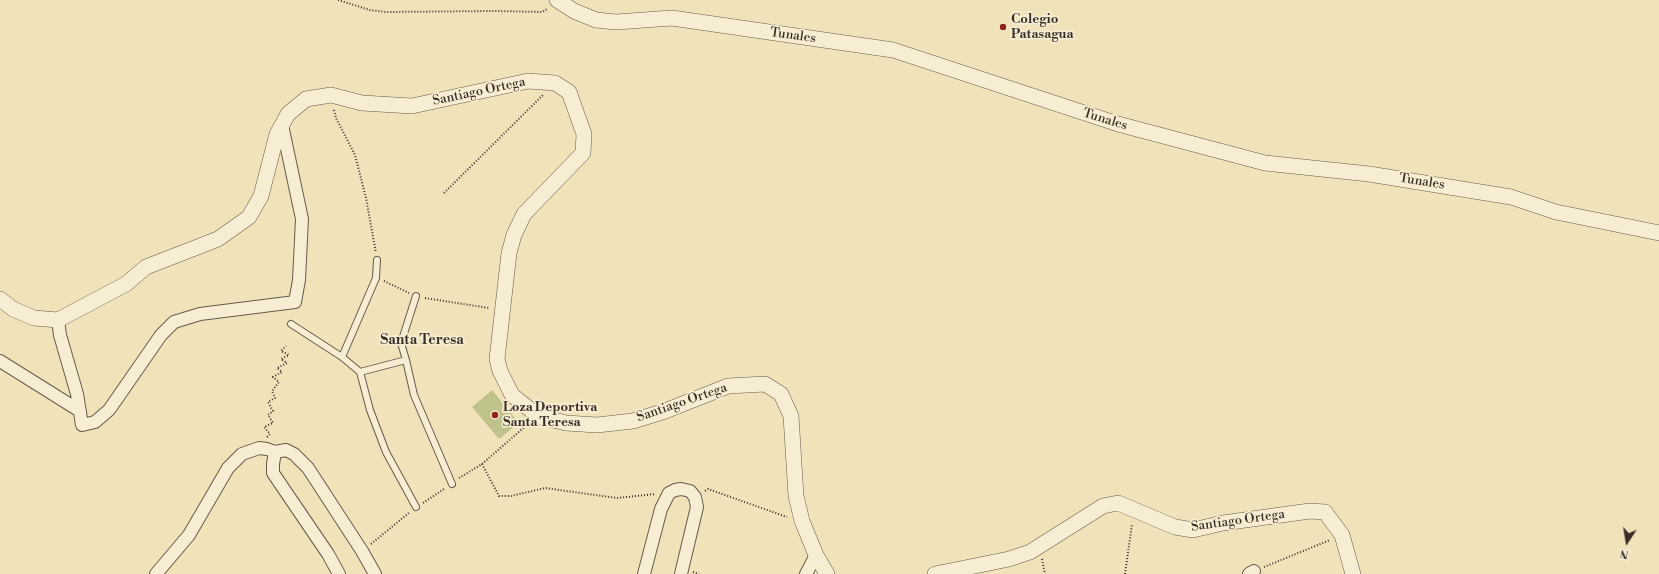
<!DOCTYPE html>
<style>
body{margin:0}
#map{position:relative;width:1659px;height:574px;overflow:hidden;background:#f1e3b9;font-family:"Libre Bodoni",serif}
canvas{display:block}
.north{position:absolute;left:1607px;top:522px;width:40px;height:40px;-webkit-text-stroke:3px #f6edd2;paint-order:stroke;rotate:192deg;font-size:11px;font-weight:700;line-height:16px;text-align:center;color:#3a2d28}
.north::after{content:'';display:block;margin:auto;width:14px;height:18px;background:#3a2d28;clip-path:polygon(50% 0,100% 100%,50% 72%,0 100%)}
</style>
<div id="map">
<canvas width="1659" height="574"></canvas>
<div class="north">N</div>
</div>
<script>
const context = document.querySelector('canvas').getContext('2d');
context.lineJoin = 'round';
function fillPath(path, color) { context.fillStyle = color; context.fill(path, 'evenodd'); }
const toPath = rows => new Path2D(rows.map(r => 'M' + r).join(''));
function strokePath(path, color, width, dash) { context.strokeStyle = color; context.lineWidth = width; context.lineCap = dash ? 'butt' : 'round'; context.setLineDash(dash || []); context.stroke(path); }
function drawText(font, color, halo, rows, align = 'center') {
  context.font = font + ' "Libre Bodoni",serif'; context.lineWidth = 3.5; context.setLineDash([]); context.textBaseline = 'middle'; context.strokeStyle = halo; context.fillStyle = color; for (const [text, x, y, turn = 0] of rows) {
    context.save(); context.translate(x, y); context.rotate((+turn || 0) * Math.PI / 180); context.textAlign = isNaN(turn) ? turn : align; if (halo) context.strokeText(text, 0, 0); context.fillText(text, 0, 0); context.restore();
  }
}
const green = toPath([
 [492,390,519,423,499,439,472,407]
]);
const path = toPath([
 [338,0,370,10,386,12,494,11,542,12,547,9],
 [334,110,336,118,355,155,366,198,376,253],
 [444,193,543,95],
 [384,281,409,293],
 [425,298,489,308],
 [267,437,270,434,264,427,273,423,268,415,273,411,268,402,275,398,272,391,279,382,273,377,282,372,277,368,287,363,281,359,289,355,281,351,286,346],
 [482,464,499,496,511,496,545,488,617,498,656,494],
 [459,478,482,464,528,424],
 [705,491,708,489,787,517],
 [423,503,444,489],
 [371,544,410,512],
 [1042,559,1045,574],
 [1264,567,1330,540],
 [693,572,699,574],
 [1125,574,1132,524]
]);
const service = toPath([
 [416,296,401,343,406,360,414,395,452,484],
 [291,324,342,357,360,372,370,410,386,452,416,507],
 [342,357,376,278,377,260],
 [360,372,406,360]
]);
const minor = toPath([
 [58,320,60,335,77,394,82,425,95,422,109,410,161,335,174,322,200,314,295,302,299,280,302,219,282,125],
 [0,361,80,411],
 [156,574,189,535,228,468,242,454,259,448,267,449,275,452],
 [339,574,328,554,273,473,273,464,275,452,286,450,294,454,308,468,362,551,375,574],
 [644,574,661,509,669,493,675,490,681,489,690,491,695,497,697,507,681,574],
 [806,574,816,555],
 [1249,574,1254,571]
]);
const tertiary = toPath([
 [557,0,574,11,596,20,616,22,672,18,893,50,1118,124,1265,163,1369,174,1511,197,1556,212,1659,233],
 [0,299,13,309,34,318,58,320,126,284,146,267,218,239,249,217,261,196,277,134,288,114,306,99,331,95,362,103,412,106,528,81,555,83,569,92,584,134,583,153,524,214,514,235,509,253,497,359,500,371,512,395,538,416,566,423,597,425,633,421,665,411,728,386,765,384,781,394,791,416,796,496,802,521,816,555,827,574],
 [935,574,1009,559,1030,552,1103,506,1118,503,1175,527,1193,530,1223,523,1310,511,1325,512,1342,535,1353,574]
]);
const markers = [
 [1003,27,4,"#8f2418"],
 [495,415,4,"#8f2418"]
];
const poiNames = [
 ["Colegio",1011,20],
 ["Patasagua",1011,35],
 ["Loza Deportiva",503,408],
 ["Santa Teresa",503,423]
];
const streetNames = [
 ["Tunales",793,36,8],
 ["Santiago Ortega",479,92,-12],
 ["Tunales",1105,120,17],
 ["Tunales",1422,182,9],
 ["Santiago Ortega",682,403,-19],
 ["Santiago Ortega",1238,521,-8]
];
const neighbourhoodNames = [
 ["Santa Teresa",422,341]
];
fillPath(green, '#c0c28b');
strokePath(service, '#685a4c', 8);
strokePath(minor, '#685a4c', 14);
strokePath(tertiary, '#685a4c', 16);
strokePath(path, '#3a2d28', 2, [1, 2]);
strokePath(service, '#f6edd2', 6);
strokePath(minor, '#f6edd2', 12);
strokePath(tertiary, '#f6edd2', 15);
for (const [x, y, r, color] of markers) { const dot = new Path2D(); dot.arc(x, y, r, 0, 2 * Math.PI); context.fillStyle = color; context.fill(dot); strokePath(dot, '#f6edd2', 1.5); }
drawText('bold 13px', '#3a2d28', '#f6edd2', poiNames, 'left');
drawText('13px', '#3a2d28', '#f6edd2', streetNames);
drawText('bold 14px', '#3a2d28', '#f6edd2', neighbourhoodNames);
</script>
